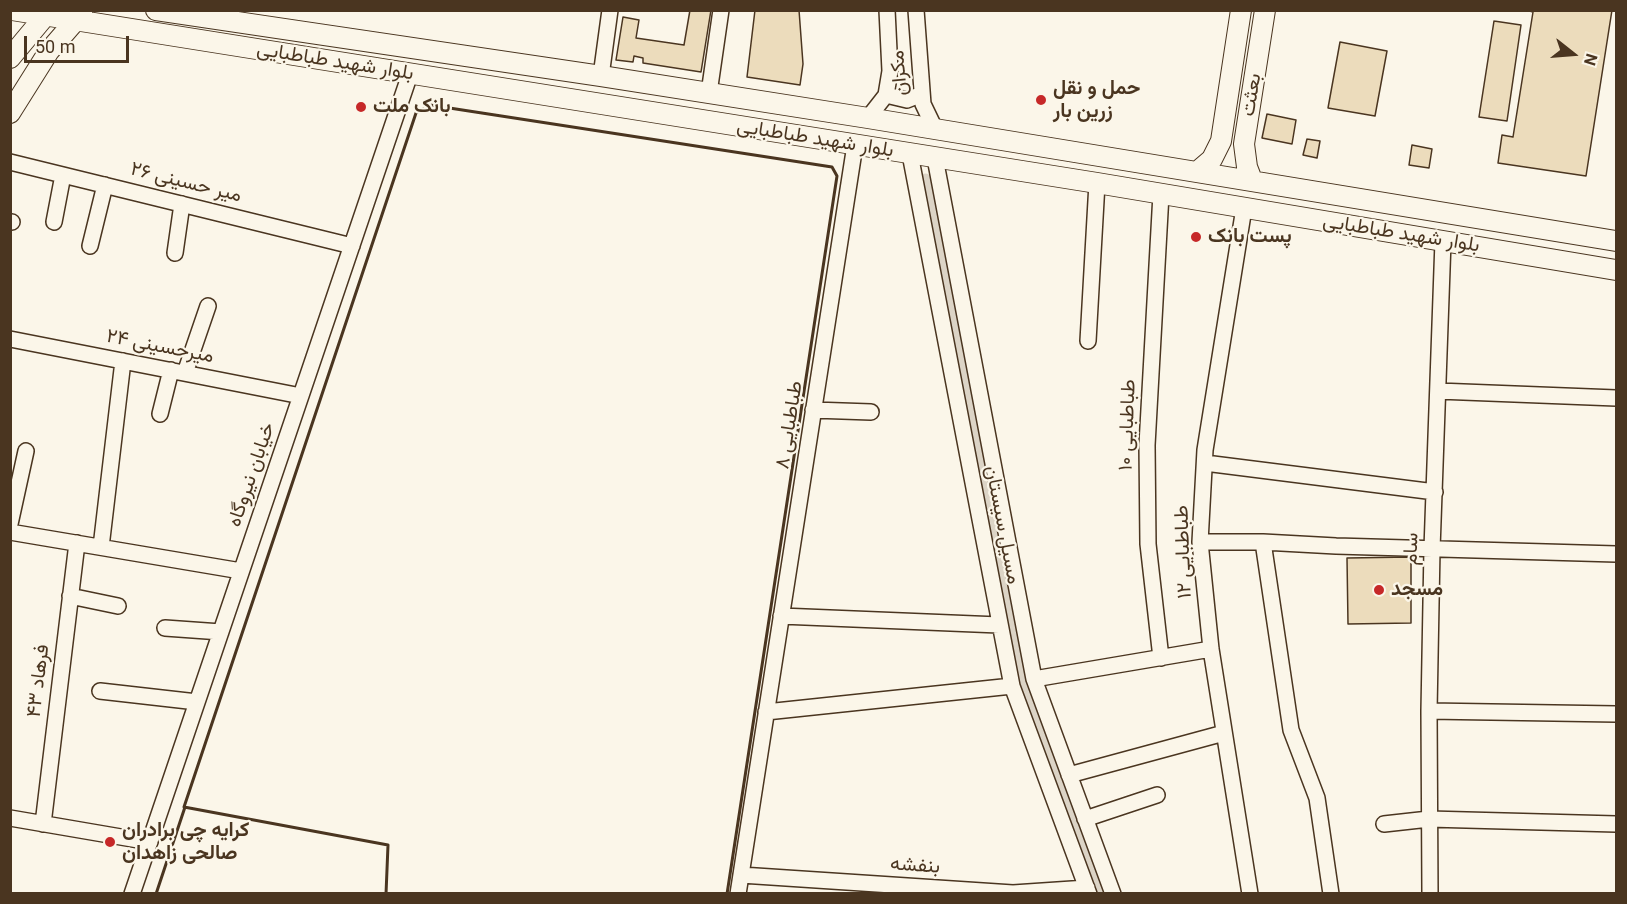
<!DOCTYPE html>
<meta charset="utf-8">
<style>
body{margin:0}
#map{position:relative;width:1627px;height:904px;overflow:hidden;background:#fbf6e9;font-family:Roboto,sans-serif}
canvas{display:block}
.frame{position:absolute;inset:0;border:12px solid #4a3520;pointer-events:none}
.north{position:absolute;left:1543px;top:24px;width:60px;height:60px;-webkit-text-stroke:4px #fbf6e9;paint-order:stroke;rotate:107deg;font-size:16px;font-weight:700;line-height:24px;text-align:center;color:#4a3520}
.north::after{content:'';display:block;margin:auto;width:21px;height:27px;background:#4a3520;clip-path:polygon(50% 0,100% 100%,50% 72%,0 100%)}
.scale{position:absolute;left:24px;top:36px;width:105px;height:27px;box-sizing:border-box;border:3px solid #4a3520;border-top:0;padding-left:8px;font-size:18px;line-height:21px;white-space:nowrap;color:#4a3520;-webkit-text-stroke:4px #fbf6e9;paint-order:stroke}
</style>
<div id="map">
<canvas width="1627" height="904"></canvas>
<div class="frame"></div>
<div class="north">N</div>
<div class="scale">50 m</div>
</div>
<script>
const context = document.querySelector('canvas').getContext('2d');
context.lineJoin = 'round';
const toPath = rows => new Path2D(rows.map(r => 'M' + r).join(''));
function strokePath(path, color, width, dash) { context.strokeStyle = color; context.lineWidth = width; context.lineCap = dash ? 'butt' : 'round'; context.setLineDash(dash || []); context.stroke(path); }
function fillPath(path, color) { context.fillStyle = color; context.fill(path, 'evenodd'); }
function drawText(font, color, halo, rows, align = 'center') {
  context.font = font + ' Roboto,Vazirmatn,sans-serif'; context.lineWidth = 4.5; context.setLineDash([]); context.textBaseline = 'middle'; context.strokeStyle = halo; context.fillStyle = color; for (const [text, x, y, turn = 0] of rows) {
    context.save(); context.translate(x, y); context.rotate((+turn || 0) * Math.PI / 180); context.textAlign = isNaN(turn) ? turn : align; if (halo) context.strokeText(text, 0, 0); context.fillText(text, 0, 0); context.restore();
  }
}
const canal = toPath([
 [925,181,1021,683,1037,730,1102,894]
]);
const building = toPath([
 [690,10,711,10,701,72,643,63,643,58,634,56,633,62,616,60,623,17,639,20,636,38,684,45,690,10],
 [755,10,799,10,803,64,800,85,747,77,755,10],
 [1526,10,1612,10,1586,176,1498,163,1502,135,1513,137,1533,12,1526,10],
 [1494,21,1521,25,1507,121,1479,117,1494,21],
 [1340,42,1387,51,1375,116,1328,108,1340,42],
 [1267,114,1296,120,1292,144,1262,138,1267,114],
 [1307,139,1320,141,1317,158,1303,155,1307,139],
 [1412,145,1432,149,1429,168,1409,165,1412,145],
 [1411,557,1411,623,1348,624,1347,558,1411,557]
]);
const minor = toPath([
 [916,10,923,104,935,129],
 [601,76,610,10],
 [709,93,721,10],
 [886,95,907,100,922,94],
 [868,118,886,95,890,71,887,10],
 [910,154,1012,686,1089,894],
 [935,158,1034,679,1113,894],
 [10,162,352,246],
 [1161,194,1147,445,1148,544,1161,658],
 [1244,208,1205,450,1200,542,1211,649,1250,894],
 [10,222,12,222],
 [54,222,63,175],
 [90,246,105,185],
 [175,253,182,204],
 [10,339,301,396],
 [1088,341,1097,183],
 [185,373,208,306],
 [1438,391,1616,398],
 [813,410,871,412],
 [160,414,171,370],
 [1205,463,1435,492],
 [10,524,26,451],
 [10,532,241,571],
 [1200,542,1263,542,1291,730,1317,798,1331,894],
 [1263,542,1336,546,1616,554],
 [101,547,123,361],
 [70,596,118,606],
 [781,616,999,625],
 [165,628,221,632],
 [1034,679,1211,649],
 [100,691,197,702],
 [1429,711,1616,714],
 [766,712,1012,686],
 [1069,775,1224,733],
 [10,818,150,842],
 [1085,819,1157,795],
 [43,824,77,543],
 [1384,824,1429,819,1616,824],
 [741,875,1013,893,1087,888],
 [132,894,410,74],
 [738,894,855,145],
 [1430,894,1429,711,1432,549,1443,241]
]);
const major = toPath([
 [12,10,1097,183,1616,270],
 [156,10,601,76,868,118,1616,241],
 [10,58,50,10],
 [10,113,49,51,82,13],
 [1198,171,1212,159,1221,141,1241,10],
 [1252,180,1247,167,1244,144,1265,10]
]);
const wall = toPath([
 [156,894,185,807],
 [386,894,388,845,184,807,416,113,430,105,832,167,837,176,727,894]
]);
const markers = [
 [1041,100,6,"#c62828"],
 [361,107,6,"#c62828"],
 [1196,237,6,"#c62828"],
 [1379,590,6,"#c62828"],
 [110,842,6,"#c62828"]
];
const streetNames = [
 ["بلوار شهید طباطبایی",335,62,9],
 ["مکران",900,73,-95],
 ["بعثت",1252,95,-81],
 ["بلوار شهید طباطبایی",815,139,9],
 ["میر حسینی ۲۶",186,183,14],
 ["بلوار شهید طباطبایی",1401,234,9],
 ["میرحسینی ۲۴",160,347,11],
 ["طباطبایی ۸",790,425,-81],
 ["طباطبایی ۱۰",1128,425,-88],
 ["خیابان نیروگاه",252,475,-71],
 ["مسیل سیستان",1002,525,79],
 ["سام",1412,549,-88],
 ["طباطبایی ۱۲",1184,552,-92],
 ["فرهاد ۴۳",39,681,-83],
 ["بنفشه",915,866,4]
];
const poiNames = [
 ["حمل و نقل",1053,89],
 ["زرین بار",1053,112],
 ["بانک ملت",373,107],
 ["پست بانک",1208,237],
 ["مسجد",1391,590],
 ["کرایه چی برادران",122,831],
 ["صالحی زاهدان",122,854]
];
strokePath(canal, '#dcd4c6', 15);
fillPath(building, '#ecdcbc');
strokePath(building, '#4a3520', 1.5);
strokePath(minor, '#4a3520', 18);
strokePath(major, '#4a3520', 22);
strokePath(minor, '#fbf6e9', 15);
strokePath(major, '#fbf6e9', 20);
strokePath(wall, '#4a3520', 3);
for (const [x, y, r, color] of markers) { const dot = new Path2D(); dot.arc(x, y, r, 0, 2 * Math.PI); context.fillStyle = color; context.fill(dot); strokePath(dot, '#fbf6e9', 2); }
drawText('20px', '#4a3520', '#fbf6e9', streetNames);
drawText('bold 20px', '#4a3520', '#fbf6e9', poiNames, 'left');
</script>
